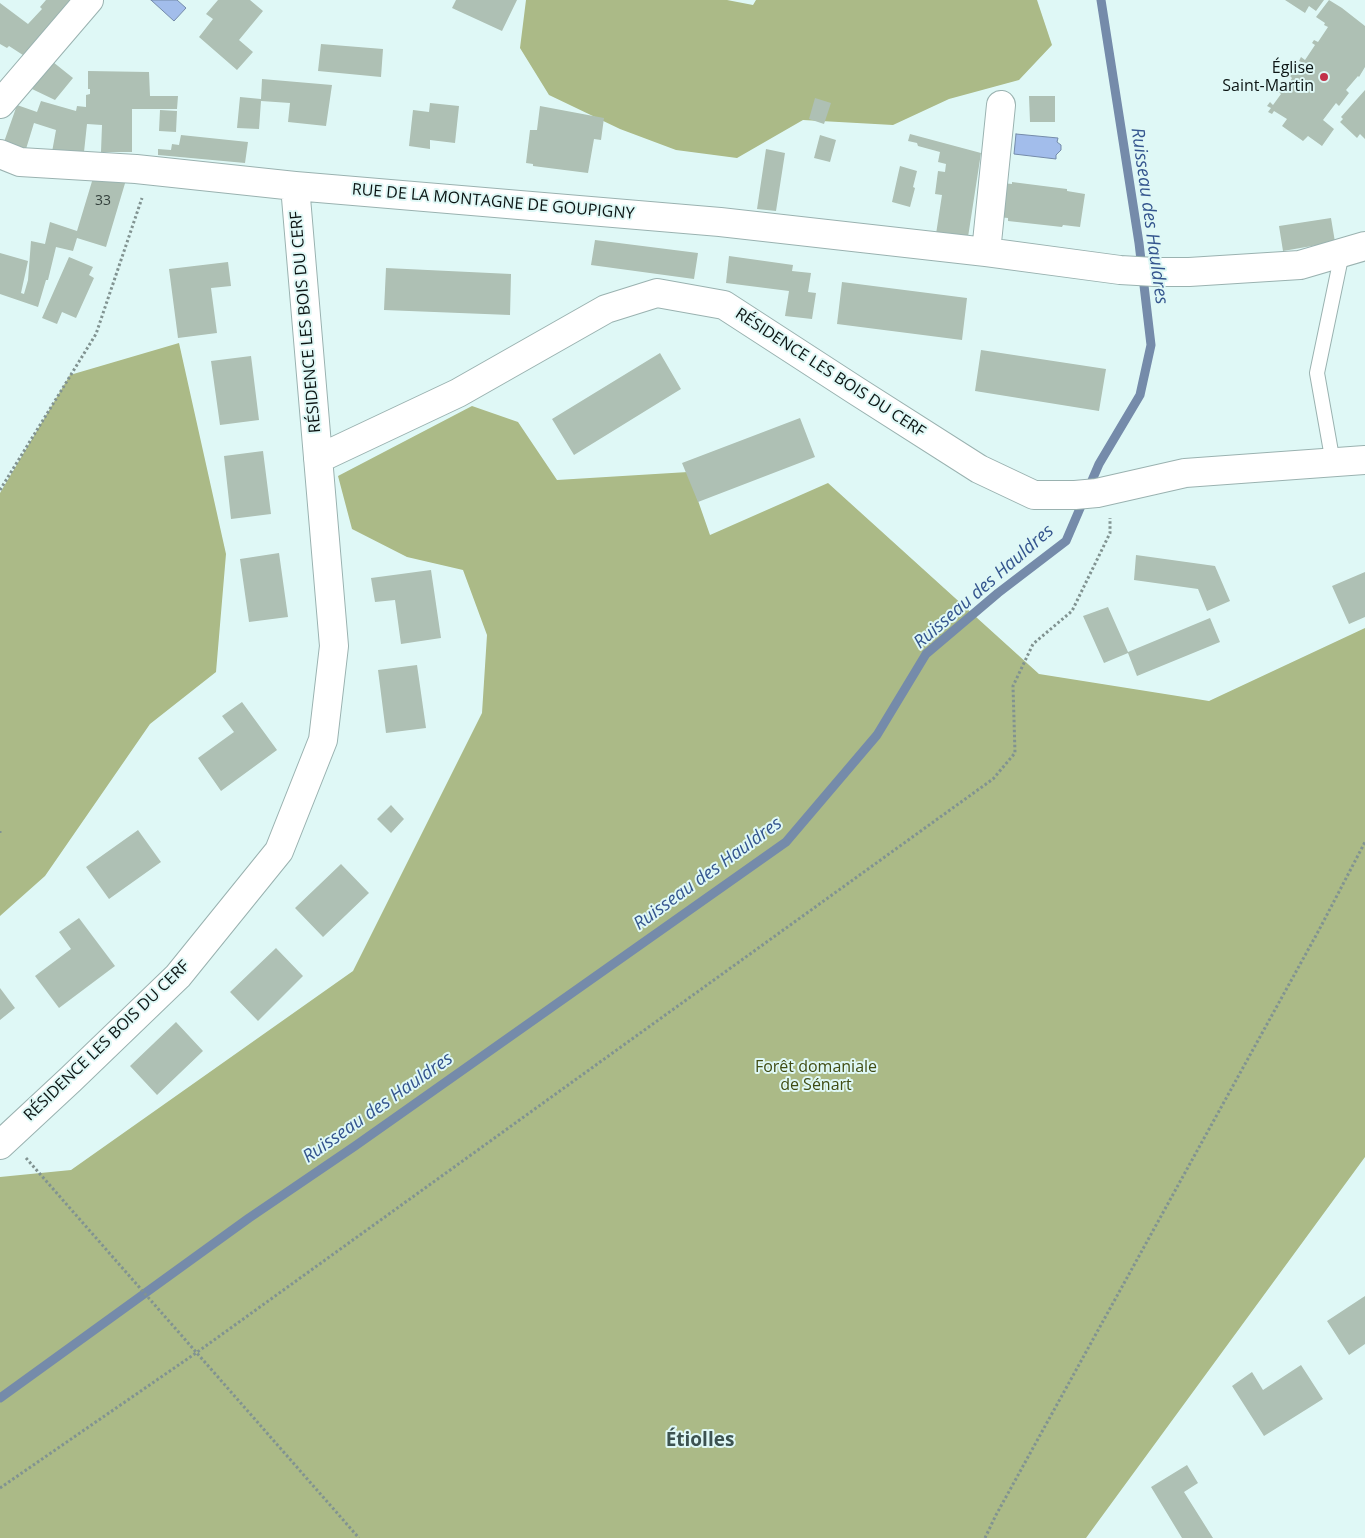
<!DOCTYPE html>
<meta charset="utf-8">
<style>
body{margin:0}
canvas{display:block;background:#dff8f6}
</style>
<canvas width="1365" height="1538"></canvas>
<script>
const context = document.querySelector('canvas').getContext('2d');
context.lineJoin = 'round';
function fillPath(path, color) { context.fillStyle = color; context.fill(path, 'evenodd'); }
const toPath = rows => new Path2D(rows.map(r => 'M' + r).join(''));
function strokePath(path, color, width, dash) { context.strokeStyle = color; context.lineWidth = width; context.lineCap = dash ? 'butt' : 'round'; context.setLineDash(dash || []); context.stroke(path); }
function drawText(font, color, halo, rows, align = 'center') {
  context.font = font + ' "Open Sans",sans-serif'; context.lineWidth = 4; context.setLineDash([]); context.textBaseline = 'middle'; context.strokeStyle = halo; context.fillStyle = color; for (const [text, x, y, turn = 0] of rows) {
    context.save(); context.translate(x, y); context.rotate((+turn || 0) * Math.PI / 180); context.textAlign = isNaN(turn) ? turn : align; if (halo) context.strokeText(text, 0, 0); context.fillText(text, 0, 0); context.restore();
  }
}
const forest = toPath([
 [526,0,727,0,753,5,756,0,1037,0,1052,45,1019,80,949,99,893,125,803,120,737,158,676,150,620,129,549,95,520,48],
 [179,343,226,554,216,672,150,724,45,876,0,916,0,493,70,375],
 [472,406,518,422,557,480,688,472,710,535,828,483,1039,674,1209,701,1365,628,1365,1157,1086,1538,0,1538,0,1177,71,1170,353,971,482,713,487,635,463,570,407,557,352,529,338,476]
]);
const water = toPath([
 [151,0,177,0,186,8,174,21,151,0],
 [1016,134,1058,138,1057,142,1061,145,1061,150,1056,155,1056,159,1014,154,1016,134]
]);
const stream = toPath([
 [0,1398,249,1218,355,1146,786,842,877,735,926,654,998,593,1066,541,1099,464,1140,395,1151,345,1139,243,1101,0]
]);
const building = toPath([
 [46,0,82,0,26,57,9,46,7,48,0,44,0,3,28,24,42,9,40,7],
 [218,0,250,0,263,11,239,40,253,52,237,70,199,37,213,19,206,14],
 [456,0,517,0,502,31,452,8],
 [1285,0,1324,0,1316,11,1309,6,1305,13],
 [1329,0,1342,8,1365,26,1365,67,1359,77,1358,76,1346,90,1349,93,1339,106,1336,103,1323,120,1334,129,1322,146,1308,136,1303,141,1282,126,1287,119,1274,111,1272,114,1268,112,1271,108,1267,106,1270,102,1273,105,1281,94,1278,91,1280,88,1284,90,1292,78,1289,75,1291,72,1294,75,1303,63,1299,61,1301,57,1305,60,1315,45,1312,43,1314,40,1318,42,1328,27,1324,25,1325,23,1316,17],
 [321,44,383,49,381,77,318,71],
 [53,62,73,78,55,100,32,89],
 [88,71,149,72,150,96,178,96,177,109,132,109,132,152,101,152,102,125,87,124,84,152,52,152,56,130,34,123,26,149,4,142,17,105,37,112,41,101,76,111,77,106,86,107,86,95,90,94,90,89,88,89],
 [262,79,332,85,326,126,288,122,290,103,261,101,259,129,237,128,240,97,261,99],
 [1365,90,1365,139,1360,134,1357,138,1340,122,1343,119,1341,117],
 [1029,96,1055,96,1055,122,1030,122],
 [815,98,831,103,824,124,809,119],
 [430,103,459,106,455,143,430,140,430,149,409,146,413,110,429,112],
 [540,106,604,118,601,140,594,139,588,173,533,166,533,164,526,163,530,130,537,130],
 [160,110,177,111,176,132,159,131],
 [910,134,981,153,968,237,936,234,942,195,935,194,938,171,945,172,946,164,938,162,940,152,918,146,917,143,908,141],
 [181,135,248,142,245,163,158,155,158,149,171,150,172,144,179,145],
 [820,135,836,140,830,162,814,158],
 [766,149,785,153,776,211,757,209],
 [900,166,917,171,913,187,915,188,910,207,892,202],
 [93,178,126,180,106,247,77,238,73,251,56,247,48,280,46,280,38,307,0,294,0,253,28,261,21,293,24,294,28,280,31,241,45,244,50,222,77,231],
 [1012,182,1067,189,1067,191,1085,194,1080,227,1063,225,1062,227,1008,221,1008,218,998,217,1002,183,1012,184],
 [1331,218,1335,242,1283,251,1279,226],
 [595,240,698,253,694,279,591,265],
 [729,256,793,265,792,271,811,273,808,292,816,293,812,319,785,316,789,291,726,283],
 [69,257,93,267,89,275,94,278,76,318,62,312,57,324,42,318],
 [228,262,231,286,211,288,217,333,178,338,169,269],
 [386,268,511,274,510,315,384,310],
 [842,282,967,298,962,340,837,324],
 [981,350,1106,369,1099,411,975,391],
 [660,353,681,389,574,455,552,419],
 [251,356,259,420,220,425,211,361],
 [800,418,815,457,698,502,682,463],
 [263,451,271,514,231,519,224,456],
 [279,553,288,617,249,622,240,559],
 [1136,555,1215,566,1230,601,1207,611,1198,589,1134,580],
 [431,570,441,638,401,644,395,600,375,602,371,578],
 [1365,572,1365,617,1349,624,1332,586],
 [1108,607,1128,652,1210,618,1220,642,1137,676,1128,653,1104,663,1083,616],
 [417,665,426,728,386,733,378,670],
 [242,702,277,750,221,791,198,758,234,732,222,716],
 [391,805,404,819,391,833,377,819],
 [138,830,161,862,109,899,86,867],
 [341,864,369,893,323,937,295,908],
 [79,918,115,966,59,1008,35,976,71,949,59,932],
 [276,948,303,976,258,1021,230,992],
 [0,988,15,1008,0,1020],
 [176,1022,203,1051,157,1095,130,1066],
 [1365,1296,1365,1344,1349,1355,1327,1321],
 [1301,1365,1323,1399,1264,1436,1232,1386,1252,1372,1263,1390],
 [1187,1465,1198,1483,1184,1492,1213,1538,1182,1538,1151,1487]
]);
const path = toPath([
 [0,490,96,334,142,198],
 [0,831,0,833],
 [26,1158,359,1538],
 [0,1488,196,1353,993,779,1015,753,1013,686,1033,644,1072,611,1110,533,1110,518],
 [985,1538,996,1515,1319,930,1365,842]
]);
const lane = toPath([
 [1333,463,1317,373,1342,253]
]);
const street = toPath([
 [0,154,20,162,136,169,295,186,720,222,986,252,1120,270,1155,272,1189,272,1300,265,1365,246],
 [986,252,1001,105],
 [318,459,458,393,606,309,657,293,724,305,855,390,979,469,1034,495,1075,495,1097,493,1185,473,1365,460],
 [0,1145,71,1079,178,976,279,851,323,740,334,646,295,186]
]);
const secondary = toPath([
 [0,104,89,0]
]);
const markers = [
 [1324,77,5,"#c23149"]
];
const numberNames = [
 ["33",103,201]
];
const poiNames = [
 ["Église",1314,68],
 ["Saint-Martin",1314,86]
];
const streetNames = [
 ["RUE DE LA MONTAGNE DE GOUPIGNY",493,202,5],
 ["RÉSIDENCE LES BOIS DU CERF",306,322,-95],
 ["RÉSIDENCE LES BOIS DU CERF",830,373,33],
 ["RÉSIDENCE LES BOIS DU CERF",107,1041,-44]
];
const parkNames = [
 ["Forêt domaniale",816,1067],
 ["de Sénart",816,1085]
];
const waterNames = [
 ["Ruisseau des Hauldres",1149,216,82],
 ["Ruisseau des Hauldres",984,587,-41],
 ["Ruisseau des Hauldres",708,874,-36],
 ["Ruisseau des Hauldres",378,1108,-35]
];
const quarterNames = [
 ["Étiolles",700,1441]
];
fillPath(forest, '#abba87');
fillPath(water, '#a2bdeb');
strokePath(water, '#758baa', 1);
strokePath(stream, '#758baa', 9);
fillPath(building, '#aec0b4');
strokePath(lane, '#9ab2b0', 16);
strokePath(street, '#9ab2b0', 30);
strokePath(secondary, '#9ab2b0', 30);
strokePath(path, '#819391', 3, [2.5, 2.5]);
strokePath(lane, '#fff', 14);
strokePath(street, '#fff', 28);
strokePath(secondary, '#fff', 28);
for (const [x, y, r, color] of markers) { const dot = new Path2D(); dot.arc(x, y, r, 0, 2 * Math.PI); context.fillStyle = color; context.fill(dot); strokePath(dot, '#dff8f6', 2); }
drawText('14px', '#34403c', null, numberNames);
drawText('16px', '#0c1514', '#dff8f6', poiNames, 'right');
drawText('16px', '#0c1514', '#dff8f6', streetNames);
drawText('16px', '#3f4b12', '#dff8f6', parkNames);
drawText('italic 18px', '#33548d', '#dff8f6', waterNames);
drawText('bold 19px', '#3c5250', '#dff8f6', quarterNames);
</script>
